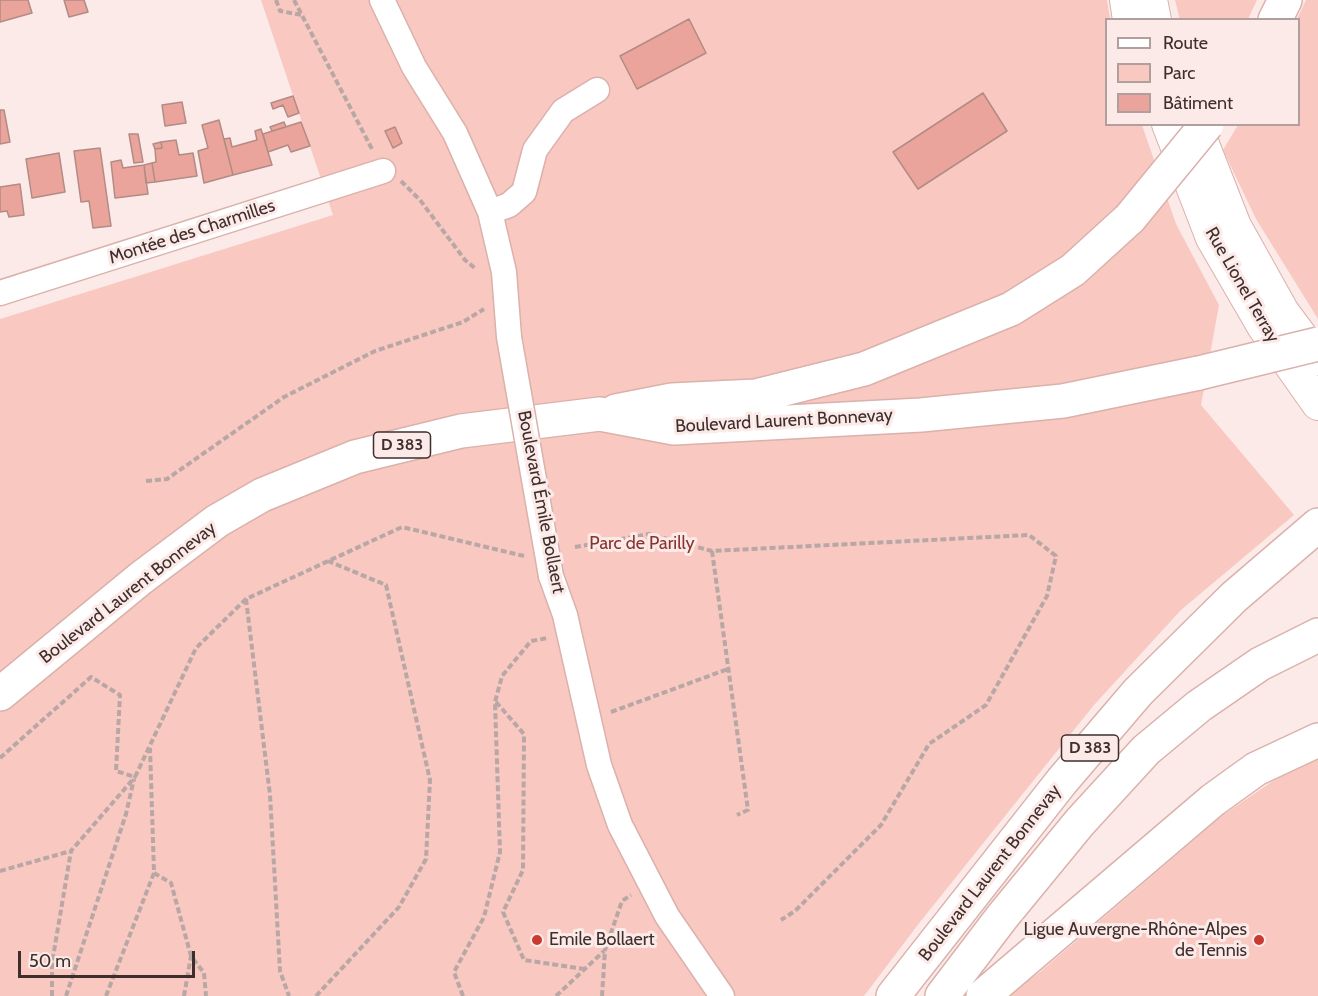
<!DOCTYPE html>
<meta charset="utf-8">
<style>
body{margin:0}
#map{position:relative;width:1318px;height:996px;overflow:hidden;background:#fceae8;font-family:Cabin,sans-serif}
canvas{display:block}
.legend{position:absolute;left:1105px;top:18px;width:195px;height:108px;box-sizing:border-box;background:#fceae8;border:2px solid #b09f9d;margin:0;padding:8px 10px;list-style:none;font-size:18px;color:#3f2f2c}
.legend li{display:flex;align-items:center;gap:12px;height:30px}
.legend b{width:30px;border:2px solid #b09f9d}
.scale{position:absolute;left:18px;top:951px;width:177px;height:27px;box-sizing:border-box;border:3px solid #3f2f2c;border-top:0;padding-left:8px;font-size:18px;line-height:21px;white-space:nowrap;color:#3f2f2c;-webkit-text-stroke:4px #fceae8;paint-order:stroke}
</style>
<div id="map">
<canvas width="1318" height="996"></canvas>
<ul class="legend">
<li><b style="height:8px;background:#fff"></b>Route</li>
<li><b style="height:16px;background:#f9c8c1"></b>Parc</li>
<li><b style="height:16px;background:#eaa49b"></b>Bâtiment</li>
</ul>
<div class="scale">50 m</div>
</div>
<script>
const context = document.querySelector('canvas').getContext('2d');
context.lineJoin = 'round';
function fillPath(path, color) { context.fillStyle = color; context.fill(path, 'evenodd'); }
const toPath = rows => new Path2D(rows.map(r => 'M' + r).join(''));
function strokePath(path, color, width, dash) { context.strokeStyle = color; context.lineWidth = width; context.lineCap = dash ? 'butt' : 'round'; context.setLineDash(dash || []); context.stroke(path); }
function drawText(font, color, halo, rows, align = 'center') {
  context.font = font + ' Cabin,sans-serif'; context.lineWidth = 6; context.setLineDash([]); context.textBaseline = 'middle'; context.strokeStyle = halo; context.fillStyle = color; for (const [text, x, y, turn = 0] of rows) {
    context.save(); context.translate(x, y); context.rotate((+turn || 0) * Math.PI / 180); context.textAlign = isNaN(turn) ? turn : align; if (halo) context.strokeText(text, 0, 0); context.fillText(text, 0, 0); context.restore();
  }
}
const green = toPath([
 [261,0,1107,0,1110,19,1106,20,1106,124,1142,125,1176,224,1219,305,1201,405,1294,515,1181,610,1094,705,920,922,864,996,0,996,0,319,333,215],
 [1175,0,1257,0,1248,19,1180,20],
 [1306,0,1318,0,1318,319,1256,219,1223,150,1238,125,1298,124,1297,19],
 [1318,758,1318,996,1007,996,1040,972,1223,815,1273,781]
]);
const building = toPath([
 [0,0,28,0,32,13,0,22,0,0],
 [64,0,84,0,88,12,69,17,64,0],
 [689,19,706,53,637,89,620,56,689,19],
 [983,93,1007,131,918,189,893,152,983,93],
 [293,96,299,113,288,117,283,105,273,109,271,103,293,96],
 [182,102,186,123,165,126,162,105,182,102],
 [0,110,4,110,10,142,0,144,0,110],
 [219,120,233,175,204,183,198,151,208,148,202,125,219,120],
 [284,122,286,127,272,131,270,127,284,122],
 [301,122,310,146,291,152,288,145,268,152,263,134,301,122],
 [395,127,402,143,393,148,385,131,395,127],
 [261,129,272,165,233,175,224,139,230,138,232,147,257,140,255,131,261,129],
 [129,134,138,134,143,162,134,163,129,134],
 [176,140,179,155,193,153,197,176,155,182,152,163,156,162,155,149,162,148,161,142,176,140],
 [161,142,162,148,155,149,153,144,161,142],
 [100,148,111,226,93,228,89,201,81,202,74,151,100,148],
 [59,153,65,192,32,198,26,159,59,153],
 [121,160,123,168,144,165,148,194,115,198,111,162,121,160],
 [152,163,155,182,146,183,144,165,152,163],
 [20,184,24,215,9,217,7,211,0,212,0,187,20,184]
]);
const path = toPath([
 [276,0,280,11,302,15],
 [294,0,373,151],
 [401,181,420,200,465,260,476,269],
 [146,481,167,479,284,397,375,351,463,322,484,309],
 [575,547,649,534,712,551,1029,535,1056,556,1047,596,986,705,929,744,881,825,795,911,781,920],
 [712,551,748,810,737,815],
 [246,599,270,795,280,971,289,996],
 [496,702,524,734,523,870,503,912,524,960,584,969],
 [611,712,728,669],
 [0,758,91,677,120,695,116,771,135,777,196,648,246,599,402,527,524,556],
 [0,871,71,851],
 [154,873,171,883,191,956,204,973,206,996],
 [52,996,52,963,71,851,135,777],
 [66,996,126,814,134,779],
 [106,996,154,873,150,748],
 [184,996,191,956],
 [316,996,399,907,426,859,430,780,386,585,328,561],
 [463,996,454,972,484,917,500,852,495,702,502,676,531,641,548,638],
 [556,996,604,951],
 [602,996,605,950,622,901,631,895]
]);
const minor = toPath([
 [382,0,414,67,455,133,490,212,504,272,509,337],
 [490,212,509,205,524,192,535,150,563,111,597,90],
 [0,293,383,171],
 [551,576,565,615,599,765,620,825,667,916,722,996]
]);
const major = toPath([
 [1126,0,1129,20],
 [1151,0,1155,20],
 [1168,124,1212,238,1263,326,1318,404],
 [1195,124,1235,226,1283,312,1318,359]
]);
const highway = toPath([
 [1275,20,1285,0],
 [616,411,672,400,756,396,864,369,1011,309,1073,270,1130,218],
 [0,694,141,578,217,521,262,495,355,457,461,431,600,414,674,428,921,415,1063,401,1199,373],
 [893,996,1062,781,1138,692,1234,597,1318,525],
 [942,996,1002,917,1080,822,1146,750,1199,706,1260,664,1318,635],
 [983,996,1213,800,1256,769,1318,740]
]);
const minorBridge = toPath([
 [509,337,551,576]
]);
const highwayBridge = toPath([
 [1130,218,1207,124],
 [1199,373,1318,344]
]);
const markers = [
 [537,940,6,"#c83a32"],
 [1259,940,6,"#c83a32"]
];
const shields = [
 [402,445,57],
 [1090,748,57]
];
const shieldNames = [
 ["D 383",402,445],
 ["D 383",1090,748]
];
const streetNames = [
 ["Montée des Charmilles",192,232,-18],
 ["Rue Lionel Terray",1242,285,60],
 ["Boulevard Laurent Bonnevay",784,421,-3],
 ["Boulevard Émile Bollaert",541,502,79],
 ["Boulevard Laurent Bonnevay",128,593,-38],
 ["Boulevard Laurent Bonnevay",990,873,-52]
];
const parkNames = [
 ["Parc de Parilly",642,544]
];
const poiNames = [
 ["Ligue Auvergne-Rhône-Alpes",1247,930],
 ["de Tennis",1247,951],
 ["Emile Bollaert",549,940,"left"]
];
fillPath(green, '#f9c8c1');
fillPath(building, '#eaa49b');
strokePath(building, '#b28b85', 1.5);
strokePath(minor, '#dab1ab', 27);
strokePath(major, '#dab1ab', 34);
strokePath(highway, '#dab1ab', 36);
strokePath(path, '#b8a7a5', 4, [6, 3]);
strokePath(minor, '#fff', 24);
strokePath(major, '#fff', 32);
strokePath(highway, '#fff', 33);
strokePath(minorBridge, '#dab1ab', 27, []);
strokePath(highwayBridge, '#dab1ab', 36, []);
strokePath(minorBridge, '#fff', 24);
strokePath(highwayBridge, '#fff', 33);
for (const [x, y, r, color] of markers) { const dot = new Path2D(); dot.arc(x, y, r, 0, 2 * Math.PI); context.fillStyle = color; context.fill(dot); strokePath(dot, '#fceae8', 2); }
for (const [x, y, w] of shields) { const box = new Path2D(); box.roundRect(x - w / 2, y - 13, w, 26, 4.5); context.fillStyle = '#fceae8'; context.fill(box); strokePath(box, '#3f2f2c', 1.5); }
drawText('bold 16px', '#3f2f2c', null, shieldNames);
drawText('18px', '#3f2f2c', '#fceae8', streetNames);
drawText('18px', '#87352e', '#fceae8', parkNames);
drawText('18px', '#3f2f2c', '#fceae8', poiNames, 'right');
</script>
